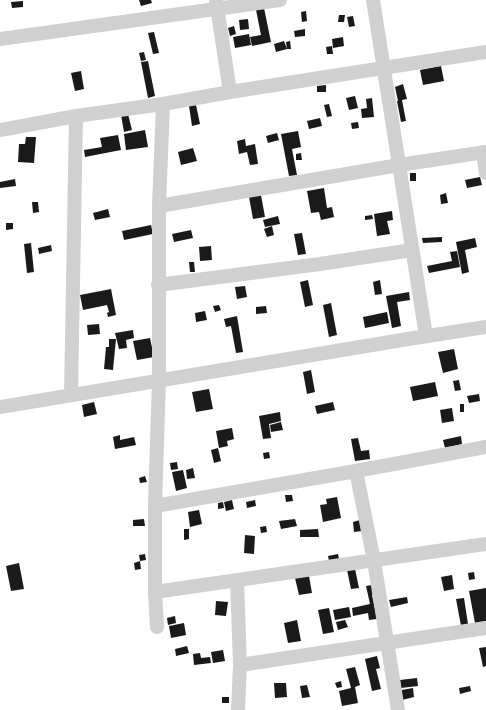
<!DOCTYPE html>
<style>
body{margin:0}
canvas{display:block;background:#fff}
</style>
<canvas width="486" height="710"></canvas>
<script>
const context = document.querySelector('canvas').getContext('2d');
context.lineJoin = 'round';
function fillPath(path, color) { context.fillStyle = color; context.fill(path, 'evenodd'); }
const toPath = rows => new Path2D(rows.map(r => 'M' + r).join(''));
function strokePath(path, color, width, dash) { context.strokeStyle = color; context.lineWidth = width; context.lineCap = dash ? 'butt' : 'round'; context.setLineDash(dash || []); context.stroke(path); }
const building = toPath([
 [139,0,151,0,152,3,141,6],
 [23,1,23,7,12,8,11,2],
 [264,8,271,42,252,46,250,37,261,35,256,10],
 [306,11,307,21,302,22,301,12],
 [339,15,345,15,344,22,338,22],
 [353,16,355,26,349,27,347,17],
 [248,19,249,29,240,30,239,20],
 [234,26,236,34,230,36,228,28],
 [305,29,305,36,295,37,294,31],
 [154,32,159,53,153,54,148,33],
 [249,34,251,45,235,48,233,37],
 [343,37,344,46,333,48,332,39],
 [284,41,287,49,276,52,274,44],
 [290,41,291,49,287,49,286,42],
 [332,46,333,54,327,54,326,47],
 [144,52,146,60,141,61,139,53],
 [148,61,155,96,148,98,141,62],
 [441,66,444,81,423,85,420,70],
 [81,71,84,89,75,91,71,73],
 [403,84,407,99,402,100,406,121,401,122,397,101,398,101,395,87],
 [326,85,326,92,317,92,317,86],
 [355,96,358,108,349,110,346,98],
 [372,98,374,117,362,118,361,109,367,108,366,99],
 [329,104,332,116,327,117,324,105],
 [196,105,200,124,192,126,189,106],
 [128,114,132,130,124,132,121,115],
 [320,118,322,126,309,129,307,121],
 [358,122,359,128,352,129,351,123],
 [145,130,148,147,126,150,124,134],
 [298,131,301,147,292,149,297,175,289,176,281,134],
 [277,133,279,140,268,143,266,136],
 [118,135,121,150,85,157,84,150,102,147,100,138],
 [26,137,36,137,34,163,18,162,19,144,25,144],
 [245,139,246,146,255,144,258,164,250,165,247,152,239,154,237,141],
 [193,148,197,161,181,165,178,152],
 [301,153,302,160,296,160,296,154],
 [410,173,416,173,416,181,410,181],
 [480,177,482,185,467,188,465,180],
 [15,179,16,186,0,188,0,182],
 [324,188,327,208,332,207,334,217,321,220,319,212,311,213,307,191],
 [446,193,448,203,441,204,440,195],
 [261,195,265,217,253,219,249,197],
 [32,202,38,202,39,212,33,213],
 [108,209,110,217,95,220,93,213],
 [392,211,393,220,387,221,390,234,377,236,374,214],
 [372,215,373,219,365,220,365,216],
 [278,216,280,224,265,227,263,220],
 [6,223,13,223,13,229,6,230],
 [151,225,153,234,124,240,122,231],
 [272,226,274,235,267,237,264,229],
 [191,230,193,238,174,242,172,234],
 [302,233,306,254,298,255,294,234],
 [442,237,442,242,423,243,422,238],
 [475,238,477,247,465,250,469,272,462,274,456,242],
 [31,243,34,272,27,273,24,244],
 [51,245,52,251,39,254,38,248],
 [211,246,212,260,200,261,199,247],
 [457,251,460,267,429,273,427,266,452,261,450,252],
 [189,262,194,262,195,272,190,272],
 [308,280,313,305,305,307,300,282],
 [380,280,382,294,375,295,373,282],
 [245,286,247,297,237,299,235,287],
 [111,289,116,315,108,317,107,313,109,312,107,305,83,310,80,295],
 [409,292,410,300,397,302,401,326,392,328,386,296],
 [331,303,337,335,329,337,323,305],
 [219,305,221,310,215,312,213,306],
 [266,306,267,313,256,314,256,307],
 [205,311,207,320,196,322,195,313],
 [387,312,389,323,365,328,363,317],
 [237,316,243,352,236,353,231,326,226,327,224,319],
 [99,324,100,334,88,335,87,325],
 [133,330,134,338,126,340,127,348,119,349,115,333],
 [150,338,154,357,137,360,133,341],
 [109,339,116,339,113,370,104,369,106,347,109,347],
 [454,349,458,369,443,373,438,352],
 [311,370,315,392,307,394,303,372],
 [459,380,461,390,455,391,453,381],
 [435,382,438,396,413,401,410,387],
 [209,389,213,409,196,412,192,392],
 [479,394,480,401,469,403,467,396],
 [94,402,97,414,84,417,82,405],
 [333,402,335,410,317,414,315,406],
 [460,404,464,404,464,412,460,412],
 [452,408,454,421,442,423,440,410],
 [280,412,281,421,269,424,271,438,263,439,259,416],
 [281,422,283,430,271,432,270,425],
 [232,428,234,439,227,441,228,446,219,448,216,431],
 [120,435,120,440,134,437,136,445,115,449,113,437],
 [461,436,462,444,445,448,443,440],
 [358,438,361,451,369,450,370,459,355,461,351,439],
 [218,448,221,461,214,463,211,450],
 [269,452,270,458,264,459,263,453],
 [177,462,178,469,171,470,170,463],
 [193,468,195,478,187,479,186,470],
 [183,470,187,488,176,491,172,472],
 [145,476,147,482,140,483,139,478],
 [285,495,292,495,293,501,286,502],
 [337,497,341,518,323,522,320,505,327,504,326,499],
 [232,500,234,509,226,511,224,502],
 [255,500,256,506,247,508,246,502],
 [223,502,224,508,218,509,218,503],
 [199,510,202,524,190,527,188,512],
 [144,519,145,526,133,526,133,520],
 [295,519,297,526,281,529,279,521],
 [360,520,362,531,354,532,353,522],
 [266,526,267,532,261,533,260,527],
 [184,529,189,529,189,539,184,540],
 [318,529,319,537,300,537,300,530],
 [245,535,255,536,254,554,244,553],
 [145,554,146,560,140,561,139,555],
 [338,554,339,559,329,561,328,556],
 [140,561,141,569,135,570,134,563],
 [19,563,24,589,11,591,6,566],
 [355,569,359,588,351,589,347,570],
 [474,572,475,579,469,580,468,573],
 [452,575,454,589,444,591,441,577],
 [309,576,312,593,299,595,295,578],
 [372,585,374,594,372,595,377,619,369,620,368,613,353,616,352,608,370,604,366,586],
 [486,588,486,621,475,623,469,591],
 [407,597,408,603,391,607,389,600],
 [464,598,468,624,461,626,456,599],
 [216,601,228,602,226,616,215,615],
 [349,607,351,617,335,620,333,610],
 [329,608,334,632,323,634,318,610],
 [175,616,176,623,168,625,167,618],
 [297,620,301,641,288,643,284,623],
 [345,620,348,627,338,630,336,622],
 [184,623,186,635,171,638,169,626],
 [187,646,189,653,176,656,175,649],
 [486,647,486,666,483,667,479,648],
 [223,650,225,661,213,663,211,652],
 [200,653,201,658,210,657,211,663,194,665,193,654],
 [377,656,380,668,376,669,381,689,372,691,365,659],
 [355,667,360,685,355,687,358,703,342,706,339,691,351,688,346,669],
 [417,678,418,686,401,688,400,680],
 [341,681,342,687,337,688,335,683],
 [274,683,286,683,287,697,275,698],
 [307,685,310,697,302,698,300,686],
 [470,686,471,691,460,694,459,688],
 [413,688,414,697,398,701,396,691],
 [222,697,229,697,229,703,222,703]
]);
const minor = toPath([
 [216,0,230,92],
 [373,0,426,336],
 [0,39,280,0],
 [0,130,76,116,163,104,230,92,486,52],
 [483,152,486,173],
 [159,206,399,165,486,152],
 [158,285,320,264,412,250],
 [71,395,76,116],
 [0,407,408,339,486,327],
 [356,471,374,561,398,710],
 [155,506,356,471,486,447],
 [237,580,240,665,238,710],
 [155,592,486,544],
 [157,627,155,592,155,506,159,380,159,206,163,104],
 [240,665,486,628]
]);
fillPath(building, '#1a1a1a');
strokePath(minor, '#d0d0d0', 14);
</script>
